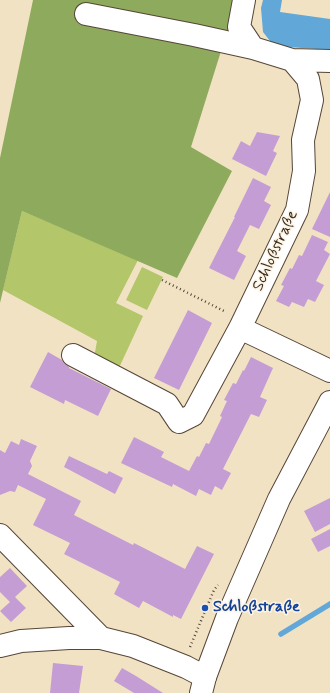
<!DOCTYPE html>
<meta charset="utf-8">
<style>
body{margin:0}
canvas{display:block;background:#f2e2c4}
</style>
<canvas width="330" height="693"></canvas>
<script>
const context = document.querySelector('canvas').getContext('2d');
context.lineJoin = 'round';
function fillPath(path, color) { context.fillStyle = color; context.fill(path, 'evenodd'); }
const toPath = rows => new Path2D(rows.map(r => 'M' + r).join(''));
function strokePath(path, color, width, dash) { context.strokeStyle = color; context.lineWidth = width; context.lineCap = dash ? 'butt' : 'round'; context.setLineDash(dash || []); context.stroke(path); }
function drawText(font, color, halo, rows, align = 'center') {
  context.font = font + ' Mynerve,sans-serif'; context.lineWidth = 3; context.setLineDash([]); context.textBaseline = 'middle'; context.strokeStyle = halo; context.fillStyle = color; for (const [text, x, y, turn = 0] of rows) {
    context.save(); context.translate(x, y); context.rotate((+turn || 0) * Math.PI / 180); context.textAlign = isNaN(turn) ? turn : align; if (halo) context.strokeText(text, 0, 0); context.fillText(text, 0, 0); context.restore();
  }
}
const green = toPath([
 [22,211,138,260,116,303,143,316,118,370,94,358,97,341,3,290],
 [142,267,163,277,147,310,126,300]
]);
const forest = toPath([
 [33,0,237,0,191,147,232,171,177,278,22,211,0,303,0,158]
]);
const water = toPath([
 [263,0,282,0,280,12,330,19,330,50,274,46,263,32,261,8]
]);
const stream = toPath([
 [281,634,330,604]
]);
const building = toPath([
 [257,132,280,136,273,151,277,153,266,176,232,159,241,141,250,146],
 [253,178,271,187,264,201,271,205,259,229,250,225,237,251,246,256,234,280,209,268,235,217,234,217],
 [330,192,330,237,312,229],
 [312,235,328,242,324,250,330,254,316,281,324,285,315,302,308,299,304,307,292,302,289,307,276,301,284,286,281,285,290,268,292,269,299,255,302,256],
 [188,310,212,323,179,390,154,378],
 [48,352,62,360,63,362,69,367,69,368,111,389,98,416,65,400,64,404,30,387],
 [251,357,273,368,260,397,267,400,259,417,251,414,223,469,231,473,222,490,215,486,211,495,199,489,196,496,173,484,172,487,121,463,134,437,164,452,161,457,189,471,197,456,199,457,206,443,209,444,222,417,220,416,227,401,224,400,233,383,236,384,243,370,244,371],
 [21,439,37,446,30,461,32,466,28,474,81,501,74,515,133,545,134,543,185,569,197,546,214,554,181,619,173,615,173,617,143,601,139,608,114,594,120,582,64,554,70,543,33,525,46,499,18,485,15,492,10,491,0,495,0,450,5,453,11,441,19,445],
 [69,456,107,474,109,471,123,478,115,494,64,467],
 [330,498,330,524,315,532,304,511],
 [330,529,330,546,318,552,311,539],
 [10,568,27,586,15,597,26,608,11,622,0,611,10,602,0,592,0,577],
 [53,663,83,666,79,693,50,693],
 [122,668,136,676,163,693,134,693,114,681]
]);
const path = toPath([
 [162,280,226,312],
 [190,647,214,590,218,585]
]);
const minor = toPath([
 [244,0,239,27,253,48],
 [86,14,194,35,253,48,292,60,330,61],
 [240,328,330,371],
 [73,355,167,404,179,422,193,415,240,328,297,210,304,171,303,140,312,100,308,79,292,60],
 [0,535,101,638],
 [0,646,21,641,69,638,101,638,133,646,186,667,205,677]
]);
const major = toPath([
 [201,693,205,677,227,618,279,499,330,402]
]);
const markers = [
 [205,608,4,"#1a4fb4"]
];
const streetNames = [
 ["Schloßstraße",276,251,-65]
];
const transitNames = [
 ["Schloßstraße",213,608]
];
fillPath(green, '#b3c669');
fillPath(forest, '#8eab5d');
fillPath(water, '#61a7d7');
strokePath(stream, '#61a7d7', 5.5);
fillPath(building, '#c49dd4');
strokePath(minor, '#564637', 24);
strokePath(major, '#564637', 24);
strokePath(path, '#564637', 2.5, [1, 3]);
strokePath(minor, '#fff', 22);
strokePath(major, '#fff', 22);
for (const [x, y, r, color] of markers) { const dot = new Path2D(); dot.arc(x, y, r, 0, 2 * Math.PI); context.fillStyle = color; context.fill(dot); strokePath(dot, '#fcf5e5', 1.5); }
drawText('16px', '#3b2a1e', '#fcf5e5', streetNames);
drawText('bold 16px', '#164399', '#fcf5e5', transitNames, 'left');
</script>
